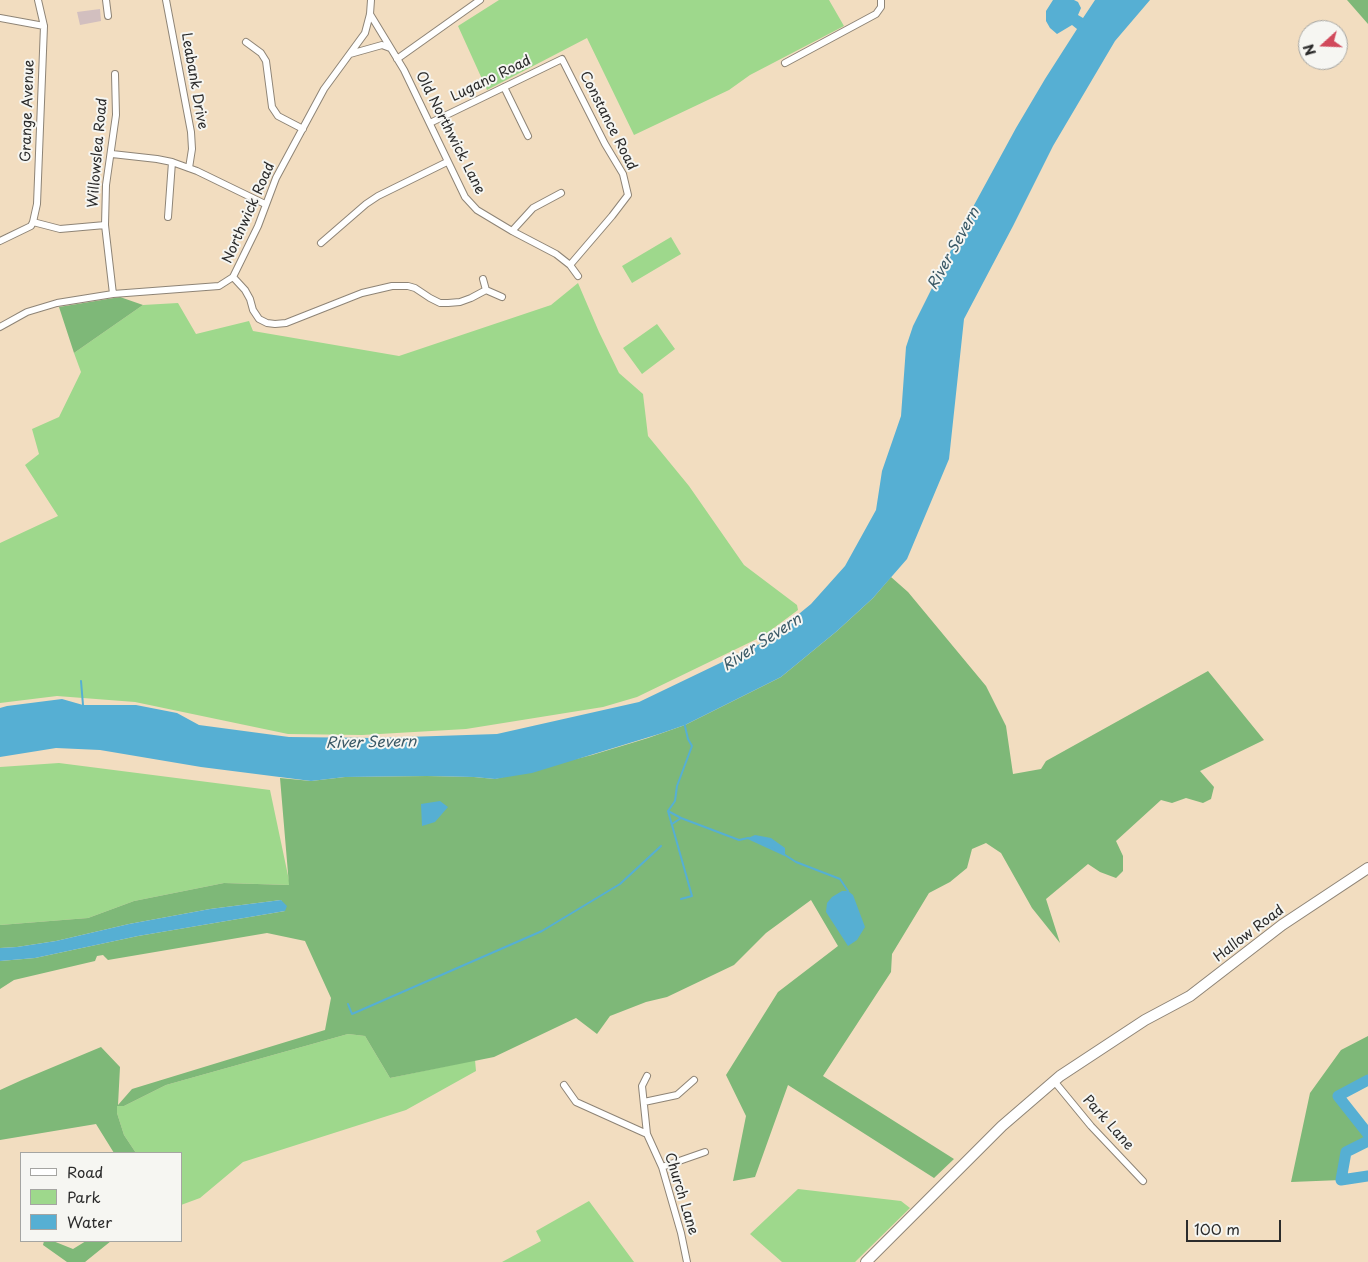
<!DOCTYPE html>
<style>
body{margin:0}
#map{position:relative;width:1368px;height:1262px;overflow:hidden;background:#f2ddc0;font-family:"Playpen Sans",sans-serif}
canvas{display:block}
.legend{position:absolute;left:20px;top:1152px;width:162px;height:90px;box-sizing:border-box;background:#f6f6f2;border:1px solid #a5a5a2;margin:0;padding:6px 9px;list-style:none;font-size:15px;color:#2b2b2b}
.legend li{display:flex;align-items:center;gap:10px;height:25px}
.legend b{width:25px;border:1px solid #a5a5a2}
.north{position:absolute;left:1298px;top:20px;width:50px;height:50px;box-sizing:border-box;background:#f6f6f2;border:1px solid #a5a5a2;border-radius:50%;rotate:250deg;font-size:14px;font-weight:700;line-height:20px;text-align:center;color:#2b2b2b}
.north::after{content:'';display:block;margin:auto;width:18px;height:22px;background:#d1495b;clip-path:polygon(50% 0,100% 100%,50% 72%,0 100%)}
.scale{position:absolute;left:1186px;top:1220px;width:95px;height:22px;box-sizing:border-box;border:2px solid #2b2b2b;border-top:0;padding-left:6px;font-size:15px;line-height:18px;white-space:nowrap;color:#2b2b2b;-webkit-text-stroke:4px #f6f6f2;paint-order:stroke}
</style>
<div id="map">
<canvas width="1368" height="1262"></canvas>
<ul class="legend">
<li><b style="height:6px;background:#fff"></b>Road</li>
<li><b style="height:14px;background:#9ed88c"></b>Park</li>
<li><b style="height:14px;background:#56afd3"></b>Water</li>
</ul>
<div class="north">N</div>
<div class="scale">100 m</div>
</div>
<script>
const context = document.querySelector('canvas').getContext('2d');
context.lineJoin = 'round';
function fillPath(path, color) { context.fillStyle = color; context.fill(path, 'evenodd'); }
const toPath = rows => new Path2D(rows.map(r => 'M' + r).join(''));
function strokePath(path, color, width, dash) { context.strokeStyle = color; context.lineWidth = width; context.lineCap = dash ? 'butt' : 'round'; context.setLineDash(dash || []); context.stroke(path); }
function drawText(font, color, halo, rows, align = 'center') {
  context.font = font + ' "Playpen Sans",sans-serif'; context.lineWidth = 4; context.setLineDash([]); context.textBaseline = 'middle'; context.strokeStyle = halo; context.fillStyle = color; for (const [text, x, y, turn = 0] of rows) {
    context.save(); context.translate(x, y); context.rotate((+turn || 0) * Math.PI / 180); context.textAlign = isNaN(turn) ? turn : align; if (halo) context.strokeText(text, 0, 0); context.fillText(text, 0, 0); context.restore();
  }
}
const industrial = toPath([
 [100,9,101,21,80,25,77,12]
]);
const green = toPath([
 [499,0,829,0,844,26,750,75,729,90,634,135,587,38,487,90,458,26],
 [671,237,681,254,632,283,622,266],
 [578,283,599,332,619,373,643,394,648,436,689,486,744,565,797,605,798,610,763,636,637,697,603,707,466,729,362,735,288,734,135,702,57,696,0,703,0,543,58,516,25,465,39,454,32,429,59,417,81,372,74,353,143,305,178,303,196,334,249,321,253,331,399,356,551,305],
 [657,324,675,349,642,374,623,348],
 [59,763,270,790,290,885,224,883,134,901,88,918,0,925,0,767],
 [348,1034,365,1036,390,1078,475,1060,476,1071,406,1110,243,1162,200,1198,181,1205,181,1153,136,1153,124,1135,117,1113,117,1106,124,1106,166,1085],
 [798,1189,901,1201,910,1208,855,1262,782,1262,750,1234],
 [589,1201,634,1262,502,1262,541,1241,536,1231]
]);
const forest = toPath([
 [1347,0,1368,0,1368,24],
 [120,297,143,305,74,353,59,307],
 [891,577,908,592,986,686,1006,726,1013,774,1041,769,1046,761,1208,671,1264,740,1200,771,1214,787,1211,799,1203,803,1186,798,1172,803,1161,800,1116,841,1123,856,1123,871,1116,878,1100,872,1088,864,1046,899,1060,943,1032,908,1001,853,986,843,972,849,967,868,950,882,929,893,892,954,891,972,823,1076,954,1159,934,1178,788,1085,755,1177,733,1181,746,1116,726,1075,778,992,838,946,811,900,766,933,734,965,667,997,646,1002,610,1016,597,1034,576,1018,494,1057,390,1078,365,1036,348,1034,166,1085,124,1106,117,1106,117,1113,124,1135,136,1153,114,1153,96,1124,0,1140,0,1090,22,1080,101,1047,120,1067,118,1105,132,1089,325,1030,331,998,305,941,267,933,108,960,103,955,97,956,95,961,14,980,0,989,0,961,35,958,138,936,285,911,281,900,210,909,129,924,56,941,17,947,0,948,0,925,88,918,134,901,224,883,289,885,280,778,311,781,345,777,427,776,474,777,495,779,592,755,648,738,685,725,781,677,837,631,873,598],
 [1368,1036,1368,1080,1339,1096,1368,1130,1368,1142,1346,1152,1341,1180,1291,1182,1310,1093,1341,1050],
 [44,1241,53,1241,73,1249,86,1241,111,1241,85,1262,67,1262,43,1245]
]);
const water = toPath([
 [1053,0,1074,0,1078,2,1081,8,1078,15,1083,18,1095,0,1150,0,1115,41,1053,146,1013,226,964,319,949,459,907,559,873,598,837,631,781,677,685,725,659,734,532,773,495,779,474,777,427,776,345,777,311,781,201,767,100,750,56,748,0,757,0,708,7,706,62,699,83,705,136,705,177,713,199,725,289,737,376,738,497,734,639,702,766,641,811,604,845,566,876,510,882,471,901,416,906,347,913,326,967,218,1016,128,1045,79,1077,29,1072,25,1057,34,1050,28,1046,21,1046,11],
 [440,801,448,807,435,822,422,826,421,804],
 [755,835,771,838,785,848,785,855,748,838],
 [842,891,848,891,853,895,865,927,857,940,848,946,826,912,827,903,832,897],
 [281,900,287,906,285,911,138,936,35,958,0,961,0,948,17,947,56,941,129,924,210,909]
]);
const stream = toPath([
 [81,681,83,705],
 [668,811,681,818],
 [672,824,681,818,739,840,748,838,785,855,796,862,840,879,848,891],
 [681,899,692,896,668,811,675,801,677,786,692,746,688,739,684,722],
 [348,1004,352,1014,542,931,620,884,661,846]
]);
const river = toPath([
 [1368,1080,1338,1096,1368,1134],
 [1368,1141,1346,1152,1341,1180,1368,1176]
]);
const street = toPath([
 [106,0,108,16],
 [166,0,191,132,192,149,189,168],
 [370,14,404,70,465,197,477,210,512,231,556,254,570,265,578,276],
 [0,18,44,26],
 [246,42,261,53,266,61,272,107,278,116,303,129],
 [350,54,382,45,390,48],
 [397,59,480,0],
 [785,63,876,14,881,7,881,0],
 [504,87,528,136],
 [430,123,562,59,605,144,623,174,628,195,612,216,570,265],
 [112,154,157,159,172,162,197,171,265,204],
 [168,217,172,162],
 [33,222,37,204,44,26,38,0],
 [33,222,60,229,105,225],
 [512,231,533,208,561,193],
 [0,241,31,226,33,222],
 [321,243,366,204,378,196,447,162],
 [233,277,245,290,250,299,253,310,259,319,267,323,275,324,286,323,362,293,392,286,408,286,415,288,430,298,440,303,448,303,460,302,471,298,486,290],
 [483,279,486,290,502,297],
 [113,294,105,225,106,185,116,115,115,74],
 [0,327,27,312,57,303,113,294,219,286,233,277,258,226,276,178,324,89,365,33,370,14,371,0],
 [647,1076,642,1086,647,1134],
 [1054,1081,1091,1126,1143,1181],
 [564,1085,576,1102,647,1134,662,1167,681,1233,687,1262],
 [644,1102,677,1095,694,1080],
 [662,1167,705,1152]
]);
const primary = toPath([
 [866,1262,1002,1126,1060,1076,1145,1020,1190,996,1282,925,1368,868]
]);
const streetNames = [
 ["Lugano Road",491,79,-26],
 ["Leabank Drive",194,81,80],
 ["Grange Avenue",28,111,-88],
 ["Constance Road",608,121,63],
 ["Old Northwick Lane",450,133,63],
 ["Willowslea Road",98,153,-85],
 ["Northwick Road",249,213,-66],
 ["Hallow Road",1249,934,-37],
 ["Park Lane",1108,1123,48],
 ["Church Lane",681,1194,73]
];
const waterNames = [
 ["River Severn",954,249,-61],
 ["River Severn",762,643,-33],
 ["River Severn",371,743,-1]
];
fillPath(industrial, '#d2bfbf');
fillPath(green, '#9ed88c');
fillPath(forest, '#7eb878');
fillPath(water, '#56afd3');
strokePath(stream, '#56afd3', 2);
strokePath(river, '#56afd3', 11);
strokePath(street, '#8e8476', 8);
strokePath(primary, '#8e8476', 12);
strokePath(street, '#fff', 6);
strokePath(primary, '#fff', 10);
drawText('14px', '#2b2b2b', '#f6f6f2', streetNames);
drawText('italic 15px', '#3a5966', '#f6f6f2', waterNames);
</script>
